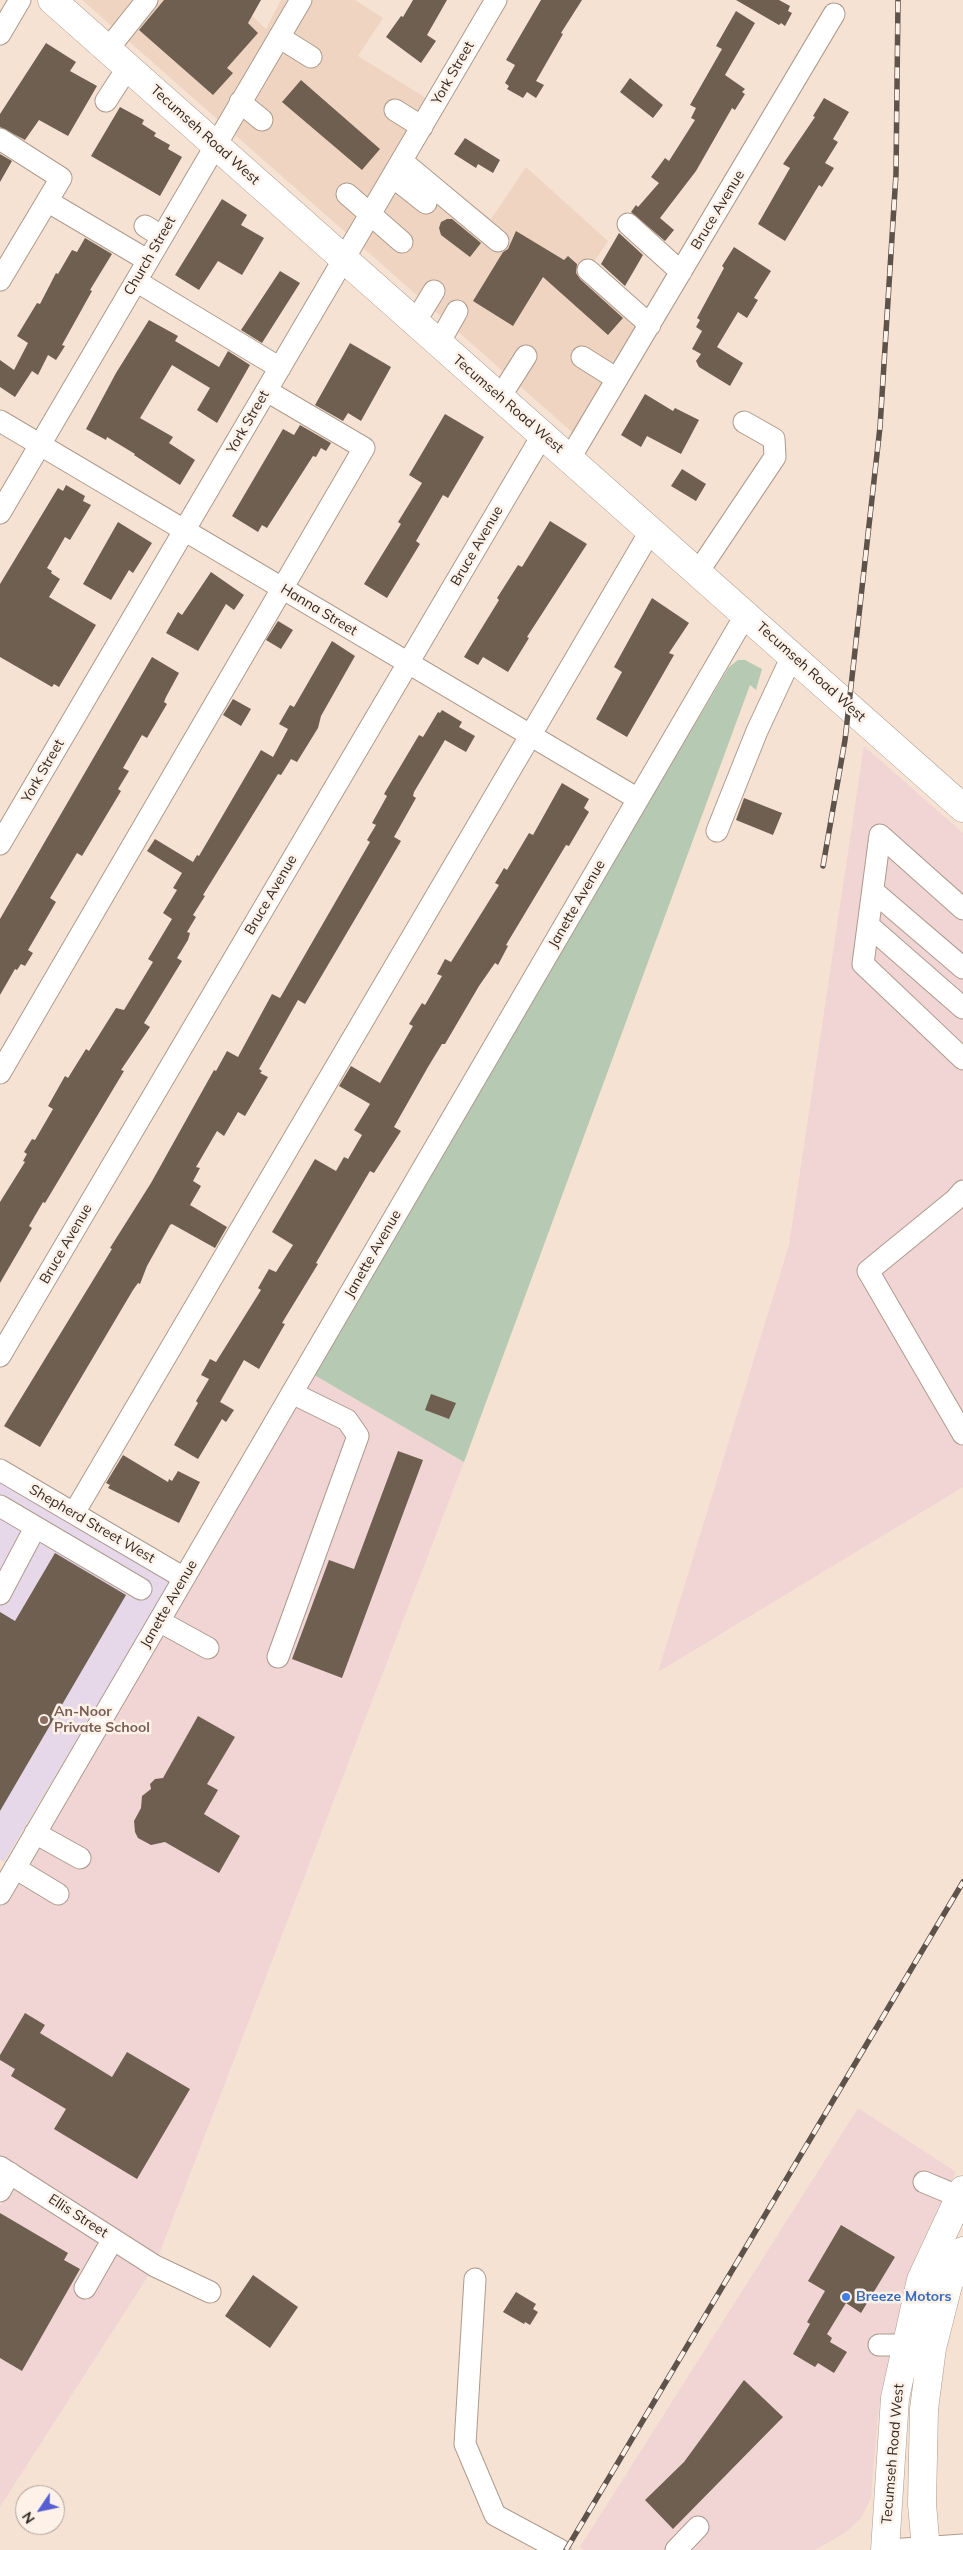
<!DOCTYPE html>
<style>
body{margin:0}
#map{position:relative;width:963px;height:2550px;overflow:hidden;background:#f6e2d3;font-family:Mulish,sans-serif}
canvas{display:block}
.north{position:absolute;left:15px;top:2485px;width:50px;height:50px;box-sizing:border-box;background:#fdf1e8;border:1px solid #aba199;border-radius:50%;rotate:236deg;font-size:14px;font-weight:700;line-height:20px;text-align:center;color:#302923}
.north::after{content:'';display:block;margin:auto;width:18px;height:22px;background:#555ed4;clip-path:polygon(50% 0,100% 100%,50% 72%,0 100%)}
</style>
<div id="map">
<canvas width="963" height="2550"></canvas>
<div class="north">N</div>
</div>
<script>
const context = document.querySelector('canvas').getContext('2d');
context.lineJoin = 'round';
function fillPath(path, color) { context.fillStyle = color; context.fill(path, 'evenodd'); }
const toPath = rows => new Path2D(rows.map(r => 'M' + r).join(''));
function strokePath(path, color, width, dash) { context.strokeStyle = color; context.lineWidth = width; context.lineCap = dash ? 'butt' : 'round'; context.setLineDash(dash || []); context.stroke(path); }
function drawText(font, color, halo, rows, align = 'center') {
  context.font = font + ' Mulish,sans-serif'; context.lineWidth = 5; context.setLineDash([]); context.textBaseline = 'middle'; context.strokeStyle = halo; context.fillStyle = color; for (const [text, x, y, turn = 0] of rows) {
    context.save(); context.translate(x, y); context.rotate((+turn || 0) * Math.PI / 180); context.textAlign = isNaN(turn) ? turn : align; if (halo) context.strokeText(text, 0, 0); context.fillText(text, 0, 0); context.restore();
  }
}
const built = toPath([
 [82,0,236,0,266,29,281,0,355,0,383,18,358,56,431,101,402,148,491,219,526,167,608,241,590,268,647,310,573,433]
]);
const industrial = toPath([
 [864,746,963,833,963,1487,658,1672,789,1245],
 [309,1372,464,1462,155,2265,0,2507,0,2206,12,2186,0,2178,0,1899],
 [858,2108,956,2172,916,2255,904,2296,878,2414,871,2498,861,2518,846,2532,815,2550,584,2550,580,2547]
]);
const education = toPath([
 [0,1480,171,1581,4,1862,0,1859]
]);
const green = toPath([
 [738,660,745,660,762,669,756,690,750,685,464,1462,309,1372,729,667]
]);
const building = toPath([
 [164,0,261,0,248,23,258,33,227,68,233,73,213,95,139,30],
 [413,0,447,0,427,35,436,41,421,63,386,37,401,16,403,17],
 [541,0,582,0,561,33,563,34,536,81,544,85,536,98,527,92,523,98,507,89,509,86,505,83,515,65,506,60],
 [736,0,779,0,790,6,788,11,792,13,785,26,781,23,779,25],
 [736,11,755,23,725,75,745,89,742,92,745,94,735,110,732,108,696,171,660,218,674,230,665,241,631,212,636,205,638,207,659,183,651,177,665,158,669,161,695,120,691,118,696,108,690,105,722,49,716,46],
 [46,43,76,62,70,71,97,86,68,136,39,120,25,140,0,127,0,114],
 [630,78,663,105,653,118,620,92],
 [301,80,380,149,362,170,282,102],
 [824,98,849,112,833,139,838,142,825,163,834,168,822,187,819,185,785,241,758,224,790,168,783,164,815,117,813,116],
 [120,107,144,120,142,124,156,133,154,136,170,145,168,149,182,157,160,196,91,156],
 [465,138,500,160,493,173,478,164,476,168,454,154],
 [0,154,12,161,0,182],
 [222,199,247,215,241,225,264,238,242,275,218,261,199,290,175,275],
 [447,219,452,219,481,243,470,257,441,235,439,228,441,222],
 [516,231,564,260,568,256,577,264,576,273,580,279,623,318,608,335,543,277,513,326,473,301,503,252,508,249],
 [619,233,643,255,625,286,601,264],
 [85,238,112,254,90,290,92,291,62,345,65,346,56,360,48,355,38,375,32,371,15,397,0,387,0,360,14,370,28,343,17,336,37,303,40,304,56,273,58,274,72,250,77,252],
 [734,247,771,271,754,298,758,300,747,318,738,312,717,347,743,363,730,386,699,367,696,361,701,354,692,349,702,331,696,327,700,320,697,318,724,268,722,266],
 [280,271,300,283,262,343,241,330],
 [149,320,178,336,175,341,219,367,228,351,250,365,217,423,197,410,210,388,172,365,140,418,173,437,169,443,195,460,180,485,134,455,135,454,107,437,106,440,86,429,116,373],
 [350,343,391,367,361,421,348,413,343,421,315,405],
 [645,394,673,411,675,408,699,420,681,454,647,436,641,447,621,435],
 [445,414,484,437,448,498,443,495,416,541,420,544,387,598,364,584,401,524,398,522,422,483,409,475],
 [300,425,331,443,326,451,321,448,316,457,313,456,267,528,262,525,258,532,232,516,283,429,294,435],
 [682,469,706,484,696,501,671,486],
 [66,485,85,496,83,501,91,505,70,540,65,537,47,568,52,571,51,573,60,579,49,597,96,625,59,687,54,684,52,687,0,657,0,584,58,488,63,491],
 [550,521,587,544,527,637,529,638,508,672,483,657,478,665,464,657,499,600,497,598,518,565,522,567],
 [118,522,152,543,133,573,129,570,111,600,83,584],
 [211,572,244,595,234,610,226,604,198,651,166,633,178,612,182,615],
 [652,598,689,623,669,653,674,655,627,737,596,719,622,672,614,667],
 [278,621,293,630,281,649,266,640],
 [332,641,355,656,321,716,318,728,297,762,291,759,281,775,278,774,203,895,205,896,193,915,196,917,187,932,190,933,188,940,177,958,182,961,144,1023,150,1027,121,1070,124,1071,45,1203,43,1202,29,1226,32,1228,0,1283,0,1202,25,1162,23,1161,27,1154,24,1152,32,1139,35,1140,53,1109,48,1106,65,1076,68,1078,86,1049,89,1051,116,1008,124,1010,153,962,148,959,172,919,163,913,177,890,173,888,182,873,147,851,155,839,193,862,197,855,199,856,261,750,273,757,288,729,279,724,290,705,294,707],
 [152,657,179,673,166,697,164,702,167,704,147,738,142,735,123,768,129,771,118,789,121,791,82,856,77,853,50,898,56,902,28,950,33,953,25,966,21,964,17,970,15,969,0,995,0,919],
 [233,699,251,709,241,726,223,715],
 [442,710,462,722,459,727,475,736,466,752,445,740,414,792,413,796,416,798,394,837,401,841,305,1004,298,1000,259,1069,262,1071,260,1073,268,1077,245,1116,238,1112,224,1136,217,1131,196,1167,200,1168,193,1181,201,1186,190,1205,227,1227,215,1248,172,1224,170,1225,147,1266,140,1284,138,1283,133,1290,40,1447,4,1426,112,1249,110,1248,151,1183,214,1070,216,1071,227,1051,238,1057,272,994,280,998,370,842,367,840,376,825,372,823,387,796,384,794,419,735,423,737,438,712,440,713],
 [562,783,589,799,584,808,589,812,569,846,566,845,506,945,508,946,498,965,495,963,479,986,445,1044,442,1044,428,1067,394,1127,401,1131,374,1173,370,1171,316,1263,318,1264,282,1323,285,1324,259,1369,244,1360,220,1402,234,1410,226,1422,222,1419,198,1459,174,1445,198,1403,196,1401,209,1379,201,1375,210,1359,216,1362,261,1290,258,1288,269,1269,276,1272,293,1245,272,1232,315,1159,336,1171,344,1157,348,1159,362,1135,354,1130,370,1104,339,1086,351,1066,380,1083,413,1026,409,1024,422,1003,425,1005,442,976,437,974,445,959,451,962,499,885,495,883,504,868,507,870,529,833,533,835],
 [744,798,782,813,773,835,736,820],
 [431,1394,456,1403,449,1419,425,1410],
 [398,1451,423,1460,342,1678,292,1659,329,1560,354,1569],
 [123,1455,168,1482,169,1479,172,1481,178,1471,200,1482,179,1523,108,1488,110,1485,106,1483],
 [55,1553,126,1595,0,1811,0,1612,15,1621],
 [198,1716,235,1737,207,1784,218,1790,204,1814,240,1836,219,1873,165,1842,151,1845,138,1838,135,1832,134,1821,141,1808,142,1796,151,1789,150,1784,155,1779,163,1778],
 [25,2013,45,2025,40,2033,112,2077,127,2052,190,2089,137,2179,54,2129,66,2109,11,2076,15,2069,0,2060,0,2055],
 [0,2213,68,2253,64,2260,80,2269,22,2371,0,2358],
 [841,2225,895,2257,861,2313,846,2303,827,2334,832,2338,830,2342,847,2352,834,2373,818,2363,815,2367,793,2354,810,2324,807,2322,825,2291,808,2281],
 [253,2275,298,2307,270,2348,225,2316],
 [516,2292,536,2304,533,2309,538,2312,530,2325,525,2322,524,2324,503,2312],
 [744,2380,783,2417,673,2529,645,2500,684,2462]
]);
const minor = toPath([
 [0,34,20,0],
 [279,37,311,57],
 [108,49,147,0],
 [106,101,128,67],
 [240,102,262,120],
 [395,110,422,127],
 [0,139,61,178,0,280],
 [402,161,498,241],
 [393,177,426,203],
 [347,194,402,242],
 [47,201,147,260],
 [628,224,681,272],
 [145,226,161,236],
 [588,270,650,325],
 [136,281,280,368],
 [415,322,434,291],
 [439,343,457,311],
 [582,357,617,379],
 [500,397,526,356],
 [0,421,638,799],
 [570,458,834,14],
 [0,513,301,0],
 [698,572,775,457,774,439,744,422],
 [717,831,757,731,792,656],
 [0,844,496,0],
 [873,891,963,968],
 [963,909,880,835,863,964,963,1059],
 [868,925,963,1008],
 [0,1073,364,448,267,391],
 [963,1191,955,1200,868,1271,963,1434],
 [0,1356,543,434],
 [0,1470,184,1578],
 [0,1506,141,1589],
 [74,1513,651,530],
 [0,1594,35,1528],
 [159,1621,208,1648],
 [278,1657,358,1436,347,1420,292,1393],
 [35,1833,80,1858],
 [15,1868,58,1894],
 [0,1894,746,614],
 [0,2167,155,2266,210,2292],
 [924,2182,960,2197],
 [0,2191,10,2173],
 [475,2279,465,2444,495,2515,560,2550],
 [85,2288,113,2239],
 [879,2345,907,2345],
 [676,2550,698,2527],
 [889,2550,963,2545]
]);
const major = toPath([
 [52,0,963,808],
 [885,2550,895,2398,921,2280,963,2190],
 [926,2550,922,2504,924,2409,932,2348,948,2285,963,2251]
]);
const rail = toPath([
 [823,866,845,740,880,427,896,174,898,0],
 [566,2550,963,1882]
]);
const markers = [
 [44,1720,5,"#8d6e63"],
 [846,2297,5,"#3f7fe0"]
];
const streetNames = [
 ["York Street",453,73,-60],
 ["Tecumseh Road West",205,135,42],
 ["Bruce Avenue",718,210,-59],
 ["Church Street",150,256,-60],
 ["Tecumseh Road West",508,404,41],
 ["York Street",248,422,-60],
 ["Bruce Avenue",477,546,-60],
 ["Hanna Street",319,610,31],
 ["Tecumseh Road West",811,672,42],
 ["York Street",43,771,-60],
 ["Bruce Avenue",271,895,-60],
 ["Janette Avenue",577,904,-60],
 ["Bruce Avenue",66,1244,-60],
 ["Janette Avenue",373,1254,-60],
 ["Shepherd Street West",92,1524,30],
 ["Janette Avenue",169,1604,-60],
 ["Ellis Street",78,2216,33],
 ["Tecumseh Road West",893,2454,-85]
];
const educationNames = [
 ["An-Noor",54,1712],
 ["Private School",54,1728]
];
const shopNames = [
 ["Breeze Motors",856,2297]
];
fillPath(built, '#efd5c1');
fillPath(industrial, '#f0d5d4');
fillPath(education, '#e6d7e9');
fillPath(green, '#b6c9b2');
fillPath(building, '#6f5f51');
strokePath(minor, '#ad9b8c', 23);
strokePath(major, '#ad9b8c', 29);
strokePath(minor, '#fff', 21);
strokePath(major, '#fff', 28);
strokePath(rail, '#5d534b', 5.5);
strokePath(rail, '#fdf1e8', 4, [11]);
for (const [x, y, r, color] of markers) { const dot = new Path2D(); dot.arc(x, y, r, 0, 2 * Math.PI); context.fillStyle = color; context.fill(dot); strokePath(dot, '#fdf1e8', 2); }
drawText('14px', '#302923', '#fdf1e8', streetNames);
drawText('bold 14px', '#785e54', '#fdf1e8', educationNames, 'left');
drawText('bold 14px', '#366cbe', '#fdf1e8', shopNames, 'left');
</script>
